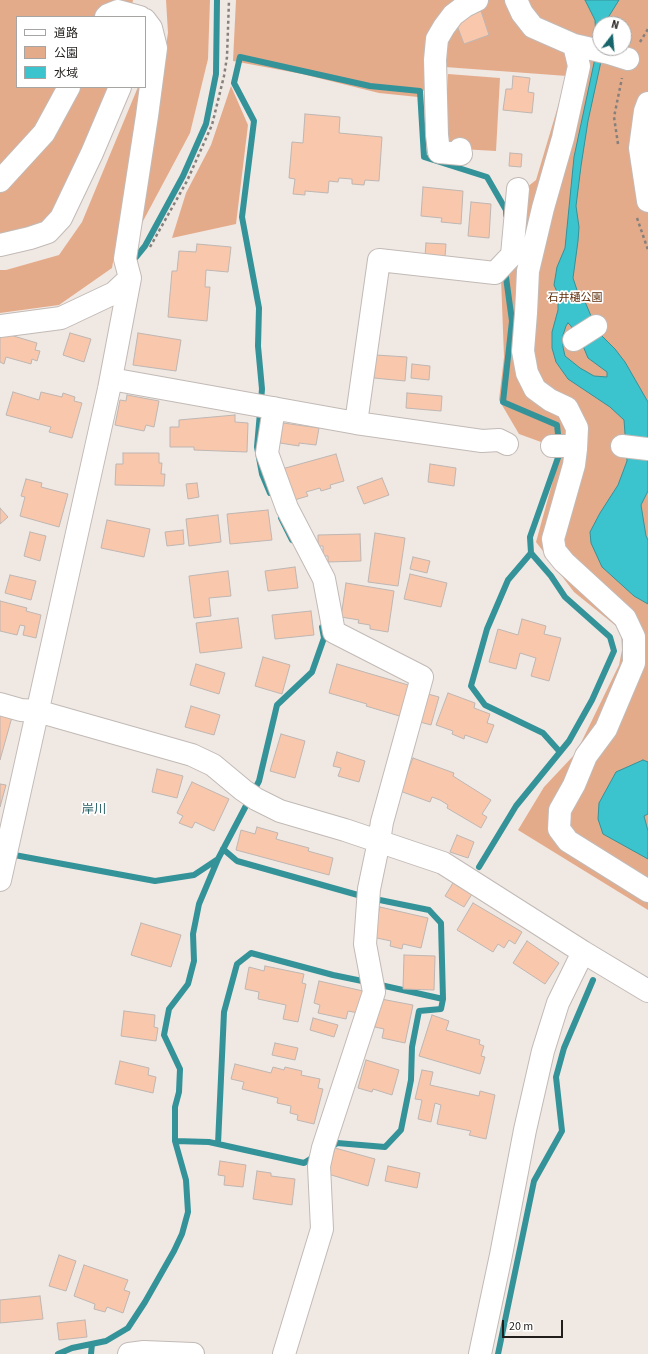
<!DOCTYPE html>
<meta charset="utf-8">
<style>
body{margin:0}
#map{position:relative;width:648px;height:1354px;overflow:hidden;background:#f0e8e3;font-family:"Source Sans 3","Noto Sans JP",sans-serif}
canvas{display:block}
.legend{position:absolute;left:16px;top:16px;width:130px;height:72px;box-sizing:border-box;background:#fff;border:1px solid #a6a5a4;margin:0;padding:5px 7px;list-style:none;font-size:12px;color:#211e1c}
.legend li{display:flex;align-items:center;gap:8px;height:20px}
.legend b{width:20px;border:1px solid #a6a5a4}
.north{position:absolute;left:592px;top:16px;width:40px;height:40px;box-sizing:border-box;background:#fff;border:1px solid #a6a5a4;border-radius:50%;rotate:16deg;font-size:11px;font-weight:700;line-height:16px;text-align:center;color:#211e1c}
.north::after{content:'';display:block;margin:auto;width:14px;height:18px;background:#17656b;clip-path:polygon(50% 0,100% 100%,50% 72%,0 100%)}
.scale{position:absolute;left:502px;top:1320px;width:61px;height:18px;box-sizing:border-box;border:2px solid #211e1c;border-top:0;padding-left:5px;font-size:12px;line-height:14px;white-space:nowrap;color:#211e1c;-webkit-text-stroke:3px #fff;paint-order:stroke}
</style>
<div id="map">
<canvas width="648" height="1354"></canvas>
<ul class="legend">
<li><b style="height:5px;background:#fff"></b>道路</li>
<li><b style="height:11px;background:#e4ab8b"></b>公園</li>
<li><b style="height:11px;background:#3cc4ce"></b>水域</li>
</ul>
<div class="north">N</div>
<div class="scale">20 m</div>
</div>
<script>
const context = document.querySelector('canvas').getContext('2d');
context.lineJoin = 'round';
function fillPath(path, color) { context.fillStyle = color; context.fill(path, 'evenodd'); }
const toPath = rows => new Path2D(rows.map(r => 'M' + r).join(''));
function strokePath(path, color, width, dash) { context.strokeStyle = color; context.lineWidth = width; context.lineCap = dash ? 'butt' : 'round'; context.setLineDash(dash || []); context.stroke(path); }
function drawText(font, color, halo, rows, align = 'center') {
  context.font = font + ' "Source Sans 3","Noto Sans JP",sans-serif'; context.lineWidth = 3.5; context.setLineDash([]); context.textBaseline = 'middle'; context.strokeStyle = halo; context.fillStyle = color; for (const [text, x, y, turn = 0] of rows) {
    context.save(); context.translate(x, y); context.rotate((+turn || 0) * Math.PI / 180); context.textAlign = isNaN(turn) ? turn : align; if (halo) context.strokeText(text, 0, 0); context.fillText(text, 0, 0); context.restore();
  }
}
const green = toPath([
 [0,0,133,0,130,17,17,17,17,87,108,87,72,172,48,222,0,237],
 [166,0,210,0,208,59,190,133,134,238,168,33],
 [236,0,648,0,648,910,518,830,544,787,576,753,619,665,622,650,621,630,574,592,536,542,560,455,552,446,519,434,499,400,504,357,501,278,522,191,536,180,567,76,445,67,418,97,379,93,302,74,233,61],
 [600,24,624,24,624,48,600,48],
 [448,74,500,78,496,151,443,148],
 [231,86,248,125,236,224,172,238,186,193,211,145],
 [138,87,143,87,112,268,59,305,0,313,0,270,6,270,59,255,82,222]
]);
const water = toPath([
 [585,0,619,0,606,21,605,24,600,24,600,48,603,48,600,66,588,121,581,166,576,206,579,227,578,241,573,278,578,293,586,304,591,316,591,325,615,349,625,362,648,402,648,491,641,505,646,536,648,540,648,604,634,596,602,567,591,543,590,532,600,513,618,485,627,461,624,420,610,407,568,379,556,362,552,348,552,332,558,310,558,294,554,285,557,267,565,248,574,157,594,63,596,38,595,20,585,0],
 [568,323,571,326,576,338,583,346,588,358,607,372,607,377,594,376,580,368,565,356,563,347,563,335,566,326,568,323],
 [643,760,648,762,648,814,644,816,648,831,648,859,603,834,598,819,599,803,616,772,643,760]
]);
const stream = toPath([
 [132,262,145,246,183,176,206,124,216,74,217,0],
 [270,493,262,474,257,447,262,389,258,346,259,308,242,217,254,121,234,83,240,57,370,86,420,91,424,157,487,177,506,210,506,215],
 [281,518,292,540],
 [531,553,508,580,487,629,471,686,485,705,543,733,560,752],
 [223,849,237,861,365,897,429,910,441,923,443,999,441,1009,419,1011,412,1047,411,1080,401,1130,385,1147,337,1143,330,1148],
 [9,854,155,881,194,875,218,859],
 [479,867,516,806,569,741,592,700,614,651,610,637,565,597,551,576,531,553,530,537,560,452,557,425,503,402,512,321,505,270],
 [376,984,443,999],
 [175,1141,209,1142,304,1163,315,1156],
 [218,1144,224,1012,237,964,251,953,333,975,367,982],
 [58,1354,72,1348,106,1341,128,1328,145,1302,174,1251,182,1234,188,1212,186,1180,175,1141,175,1107,179,1092,180,1069,164,1035,169,1009,188,984,194,961,193,934,199,904,218,859,259,781,277,705,312,672,324,638,322,627],
 [91,1354,92,1344],
 [498,1354,534,1181,562,1131,556,1077,564,1048,593,980]
]);
const building = toPath([
 [481,11,489,35,464,44,455,20,481,11],
 [513,76,530,78,528,92,534,93,532,113,503,110,506,89,512,89,513,76],
 [305,114,340,117,339,133,382,137,379,181,365,180,364,185,352,184,352,179,339,178,338,182,329,181,328,193,305,191,305,195,293,194,295,179,289,178,292,142,303,143,305,114],
 [510,153,522,154,521,167,509,166,510,153],
 [423,187,463,191,461,224,441,222,442,218,421,216,423,187],
 [471,202,491,204,489,238,468,236,471,202],
 [426,243,446,244,445,257,425,256,426,243],
 [197,244,231,247,228,272,206,270,205,287,210,287,207,321,168,317,172,271,177,271,179,251,196,252,197,244],
 [0,332,37,343,35,350,40,351,37,361,32,359,31,364,6,357,4,364,0,362,0,332],
 [70,333,91,339,84,362,63,355,70,333],
 [138,333,181,340,176,371,133,365,138,333],
 [376,355,407,357,405,381,374,378,376,355],
 [412,364,430,366,429,380,411,378,412,364],
 [13,392,39,400,41,392,62,397,63,393,75,397,74,401,82,403,72,438,49,432,51,427,6,415,13,392],
 [407,393,442,396,441,411,406,408,407,393],
 [127,395,159,401,154,427,146,425,144,431,115,425,120,400,126,401,127,395],
 [235,415,235,422,248,423,247,452,194,450,194,447,170,447,170,427,179,427,179,420,235,415],
 [283,423,319,428,316,445,299,443,299,446,280,443,283,423],
 [123,453,159,453,159,463,162,463,161,474,165,474,164,486,115,485,116,464,123,464,123,453],
 [336,454,344,481,330,485,331,488,321,491,320,488,306,492,308,496,291,501,282,469,336,454],
 [430,464,456,468,454,486,428,482,430,464],
 [382,478,389,495,364,504,357,487,382,478],
 [26,479,42,483,41,487,68,494,59,527,20,516,25,497,21,496,26,479],
 [197,483,199,497,188,499,186,484,197,483],
 [0,508,8,517,0,524,0,508],
 [268,510,272,540,230,544,227,514,268,510],
 [218,515,221,542,189,546,186,519,218,515],
 [107,520,150,529,144,557,101,548,107,520],
 [183,530,184,544,167,546,165,532,183,530],
 [30,532,46,536,40,561,24,556,30,532],
 [375,533,405,538,398,586,368,582,375,533],
 [360,534,361,561,328,562,328,556,323,556,323,546,318,546,318,535,360,534],
 [413,557,430,561,427,573,410,569,413,557],
 [295,567,298,588,268,591,265,571,295,567],
 [228,571,231,596,209,598,211,616,194,618,189,576,228,571],
 [410,574,447,583,441,607,404,599,410,574],
 [10,575,36,581,31,600,5,593,10,575],
 [346,583,394,591,388,632,370,629,370,625,358,623,359,620,341,617,346,583],
 [0,601,27,608,26,611,41,615,36,638,23,635,25,626,20,625,17,635,0,631,0,601],
 [311,611,314,635,275,639,272,615,311,611],
 [238,618,242,648,200,653,196,623,238,618],
 [522,619,546,626,544,634,561,638,549,681,531,676,536,658,520,653,516,669,489,662,498,629,518,635,522,619],
 [263,657,290,665,282,694,255,686,263,657],
 [196,664,225,673,219,694,190,685,196,664],
 [337,664,415,687,406,718,366,706,367,704,329,693,337,664],
 [448,693,475,703,474,708,490,714,487,723,494,725,487,743,465,735,464,739,452,734,453,731,436,725,448,693],
 [428,694,439,697,431,725,420,722,428,694],
 [191,706,220,715,214,735,185,727,191,706],
 [0,714,12,717,0,760,0,714],
 [281,734,305,741,295,778,270,771,281,734],
 [337,752,365,761,359,782,338,776,341,768,333,766,337,752],
 [413,758,454,773,453,776,491,800,482,814,487,817,481,828,447,808,448,805,440,800,432,797,430,802,400,791,413,758],
 [157,769,183,776,177,798,152,792,157,769],
 [192,782,229,799,214,831,195,822,192,828,179,823,183,816,177,813,192,782],
 [0,784,6,785,0,807,0,784],
 [257,827,278,833,276,839,309,848,308,851,333,858,329,875,236,850,241,830,255,834,257,827],
 [457,835,474,842,468,858,450,852,457,835],
 [453,883,472,894,464,907,445,896,453,883],
 [473,903,522,932,515,944,509,940,504,948,498,944,493,952,457,930,473,903],
 [380,907,428,918,421,948,403,944,402,949,390,946,391,941,372,937,380,907],
 [141,923,181,935,171,967,131,955,141,923],
 [527,941,559,963,545,984,513,963,527,941],
 [404,955,435,956,434,990,403,989,404,955],
 [265,966,304,974,302,983,306,984,298,1022,283,1019,286,1005,258,999,259,992,245,989,249,967,264,971,265,966],
 [319,981,363,991,358,1013,348,1011,346,1019,318,1013,320,1005,314,1003,319,981],
 [381,999,413,1005,405,1043,382,1038,384,1029,375,1027,381,999],
 [124,1011,155,1015,154,1027,158,1028,156,1041,121,1036,124,1011],
 [432,1015,449,1021,446,1030,480,1040,479,1044,484,1046,481,1056,485,1057,480,1074,419,1056,432,1015],
 [313,1018,338,1025,334,1037,310,1030,313,1018],
 [275,1043,298,1048,295,1060,272,1055,275,1043],
 [366,1060,399,1070,392,1095,373,1089,372,1092,358,1088,366,1060],
 [120,1061,149,1068,148,1075,156,1077,153,1093,115,1084,120,1061],
 [235,1064,271,1073,273,1067,284,1070,285,1067,302,1071,301,1075,320,1079,318,1088,323,1089,314,1124,297,1120,298,1115,290,1113,291,1106,277,1103,278,1098,242,1089,244,1082,231,1079,235,1064],
 [422,1070,433,1072,430,1085,479,1096,480,1091,495,1095,486,1139,469,1135,471,1131,437,1124,441,1105,435,1103,431,1122,418,1119,422,1100,415,1099,422,1070],
 [335,1148,375,1159,368,1186,328,1174,335,1148],
 [220,1161,246,1165,243,1187,224,1185,225,1176,218,1175,220,1161],
 [388,1166,420,1173,417,1188,385,1181,388,1166],
 [257,1171,271,1173,271,1176,295,1179,292,1205,253,1199,257,1171],
 [59,1255,76,1261,66,1291,49,1286,59,1255],
 [84,1265,128,1280,124,1290,130,1292,123,1313,107,1307,105,1312,94,1309,95,1304,74,1296,84,1265],
 [40,1296,43,1319,0,1323,0,1300,40,1296],
 [85,1320,87,1337,59,1340,57,1323,85,1320]
]);
const path = toPath([
 [640,42,648,29],
 [618,144,614,117,622,78],
 [637,218,648,250],
 [150,247,187,181,212,125,224,76,227,57,229,0]
]);
const minor = toPath([
 [516,0,522,13,533,27,574,45,579,66,563,138,543,208,528,271,526,313,523,351,527,373,535,389,550,400,567,408,577,428,576,449,574,465,553,539,555,551,564,562,625,618,634,637,634,663,606,729,586,756,574,785,560,810,559,829,568,841,648,891],
 [106,17,108,15,118,11,140,17],
 [574,45,609,53,628,59],
 [648,103,645,111,640,148,648,201],
 [460,149,461,154,439,152,437,135,435,60,437,39,444,27,453,15,465,6,477,0],
 [0,181,44,133,69,87],
 [0,245,30,238,48,232,61,218,92,153,120,87],
 [0,326,61,318,114,293,130,278],
 [574,340,596,326],
 [111,379,356,423,482,441,499,440,507,444],
 [274,408,267,453,287,508,324,579,334,632,422,677,382,822,379,841,369,889,365,944,374,992,323,1148,319,1166,322,1229,284,1354],
 [356,423,379,260,495,273,512,255,518,189],
 [552,446,565,446,576,449],
 [622,446,648,449],
 [0,704,21,710,37,711,192,755,213,765,243,790,256,799,280,811,345,830,443,863,583,952,558,1003,543,1051,525,1130,501,1255,480,1354],
 [0,880,109,389,130,278,125,259,147,116,156,48,151,28,145,20],
 [583,952,648,991],
 [129,1354,144,1352,193,1354]
]);
const parkNames = [
 ["石井樋公園",575,299]
];
const neighbourhoodNames = [
 ["岸川",94,810]
];
fillPath(green, '#e4ab8b');
fillPath(water, '#3cc4ce');
strokePath(water, '#349299', 1);
strokePath(stream, '#349299', 6);
fillPath(building, '#f9c7ac');
strokePath(building, '#beb6b2', 1);
strokePath(minor, '#c2bab6', 24);
strokePath(path, '#86807d', 2.5, [3, 3]);
strokePath(minor, '#fff', 22);
drawText('11px', '#5f2c09', '#fff', parkNames);
drawText('12px', '#245e63', '#fff', neighbourhoodNames);
</script>
